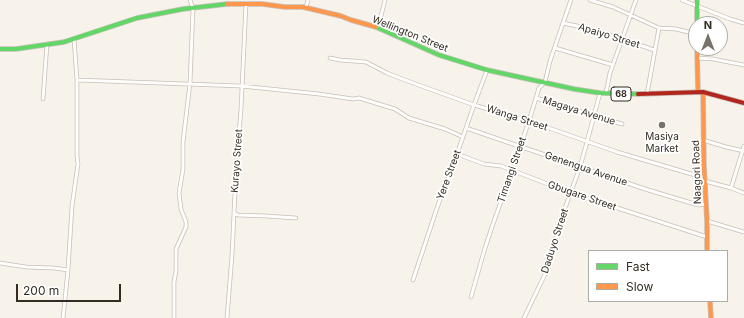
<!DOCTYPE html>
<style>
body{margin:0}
#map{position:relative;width:744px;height:318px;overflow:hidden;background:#f7f2ea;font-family:Inter,sans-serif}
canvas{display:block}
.legend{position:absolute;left:588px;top:250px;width:140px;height:52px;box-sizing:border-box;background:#fff;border:1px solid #adaba7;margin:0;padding:5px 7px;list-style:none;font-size:12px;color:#332d23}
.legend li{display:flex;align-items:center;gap:8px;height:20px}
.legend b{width:20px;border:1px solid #adaba7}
.north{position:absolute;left:688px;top:16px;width:40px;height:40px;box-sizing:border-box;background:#fff;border:1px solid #adaba7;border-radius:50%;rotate:0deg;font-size:11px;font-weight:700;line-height:16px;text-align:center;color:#332d23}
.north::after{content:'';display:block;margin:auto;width:14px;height:18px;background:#787269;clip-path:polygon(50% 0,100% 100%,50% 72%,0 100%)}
.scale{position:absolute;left:16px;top:284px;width:105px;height:18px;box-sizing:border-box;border:2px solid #332d23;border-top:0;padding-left:5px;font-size:12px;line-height:14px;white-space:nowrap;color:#332d23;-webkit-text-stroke:3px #fff;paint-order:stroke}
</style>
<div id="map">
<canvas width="744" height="318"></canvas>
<ul class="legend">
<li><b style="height:5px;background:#63d668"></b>Fast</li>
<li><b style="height:5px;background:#ff974d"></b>Slow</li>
</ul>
<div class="north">N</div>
<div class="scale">200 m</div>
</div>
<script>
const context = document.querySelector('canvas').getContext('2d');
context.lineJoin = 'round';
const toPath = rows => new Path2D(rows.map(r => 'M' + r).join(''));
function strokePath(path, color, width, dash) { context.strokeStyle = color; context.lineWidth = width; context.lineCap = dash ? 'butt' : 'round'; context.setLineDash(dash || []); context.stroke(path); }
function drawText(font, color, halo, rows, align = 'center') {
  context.font = font + ' Inter,sans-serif'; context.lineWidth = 3.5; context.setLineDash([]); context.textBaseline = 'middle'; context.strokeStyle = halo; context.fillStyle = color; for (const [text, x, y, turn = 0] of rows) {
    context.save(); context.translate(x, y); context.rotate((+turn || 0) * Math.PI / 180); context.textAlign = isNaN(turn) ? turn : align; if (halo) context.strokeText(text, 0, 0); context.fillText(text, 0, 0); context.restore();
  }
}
const street = toPath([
 [590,0,613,7,659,28,676,29,696,34],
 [682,0,730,19,744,23],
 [306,7,308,0],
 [563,23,591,29,622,39,654,50],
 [378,28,385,0],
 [555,48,613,65],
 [330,58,340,60,366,62,387,73,402,79,474,105,529,121,617,152,705,178],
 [698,58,713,59,744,65],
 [77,80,241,86,319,94,353,99,359,98,395,109,409,118,445,129,463,137],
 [606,93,610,73,636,0],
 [647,94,659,28],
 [536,98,622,124],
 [43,99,47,44],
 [466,128,645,189,698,205,706,204],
 [703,140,726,147,744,151],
 [457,154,484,164,501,166,571,193,707,237],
 [705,181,731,188,744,193],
 [731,188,744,146],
 [234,213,238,215,266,216,296,218],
 [707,221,744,232],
 [0,263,26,267,54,268,68,270],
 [413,280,438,205,457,154,474,105,487,70],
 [471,297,485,248,494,221,512,171,520,147,529,121,539,88,545,82,550,61,563,23,571,0],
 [63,318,68,270,72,206,78,164,77,156,77,80,74,39],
 [174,318,174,282,176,271,176,249,186,227,186,222,181,209,179,193,183,169,183,142,190,83,193,8,190,0],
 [227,318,232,255,236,171,241,109,246,4],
 [524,318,548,268,561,219,580,167,587,142,600,93]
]);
const fast = toPath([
 [697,0,697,24],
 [376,27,439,55,487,70,574,89,600,93,638,94],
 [0,49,16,49,64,42,137,18,183,9,227,4]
]);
const slow = toPath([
 [227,4,262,4,285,7,303,7,341,16,351,20,376,27],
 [697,48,698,92],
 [703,92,704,166,707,221,707,251],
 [710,301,711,318]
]);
const jam = toPath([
 [638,94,703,92,744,103]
]);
const markers = [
 [662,125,4,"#787269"]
];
const shields = [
 [621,94,20]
];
const shieldNames = [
 ["68",621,94]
];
const streetNames = [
 ["Wellington Street",410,34,22],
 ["Apaiyo Street",609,36,17],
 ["Magaya Avenue",579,111,17],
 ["Wanga Street",517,118,18],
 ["Kurayo Street",237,161,-86],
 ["Genengua Avenue",586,169,19],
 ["Timangi Street",512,170,-71],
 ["Naagori Road",697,172,-92],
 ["Yere Street",449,175,-70],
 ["Gbugare Street",582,196,19],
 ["Daduyo Street",555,241,-72]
];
const poiNames = [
 ["Masiya",662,137],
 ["Market",662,149]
];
strokePath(street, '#c6c0b8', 4.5);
strokePath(fast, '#c6c0b8', 5.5);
strokePath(slow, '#c6c0b8', 5.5);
strokePath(jam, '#c6c0b8', 5.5);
strokePath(street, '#fefdfc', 3);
strokePath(fast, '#63d668', 4);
strokePath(slow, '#ff974d', 4);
strokePath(jam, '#b3261e', 4);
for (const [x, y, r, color] of markers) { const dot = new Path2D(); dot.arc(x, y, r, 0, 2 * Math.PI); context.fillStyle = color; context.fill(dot); strokePath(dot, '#fff', 1.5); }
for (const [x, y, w] of shields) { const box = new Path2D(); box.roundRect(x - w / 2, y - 7, w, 14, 3); context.fillStyle = '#fff'; context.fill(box); strokePath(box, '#332d23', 1); }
drawText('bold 9px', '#332d23', null, shieldNames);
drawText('10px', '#332d23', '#fff', streetNames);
drawText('10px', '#332d23', '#fff', poiNames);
</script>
